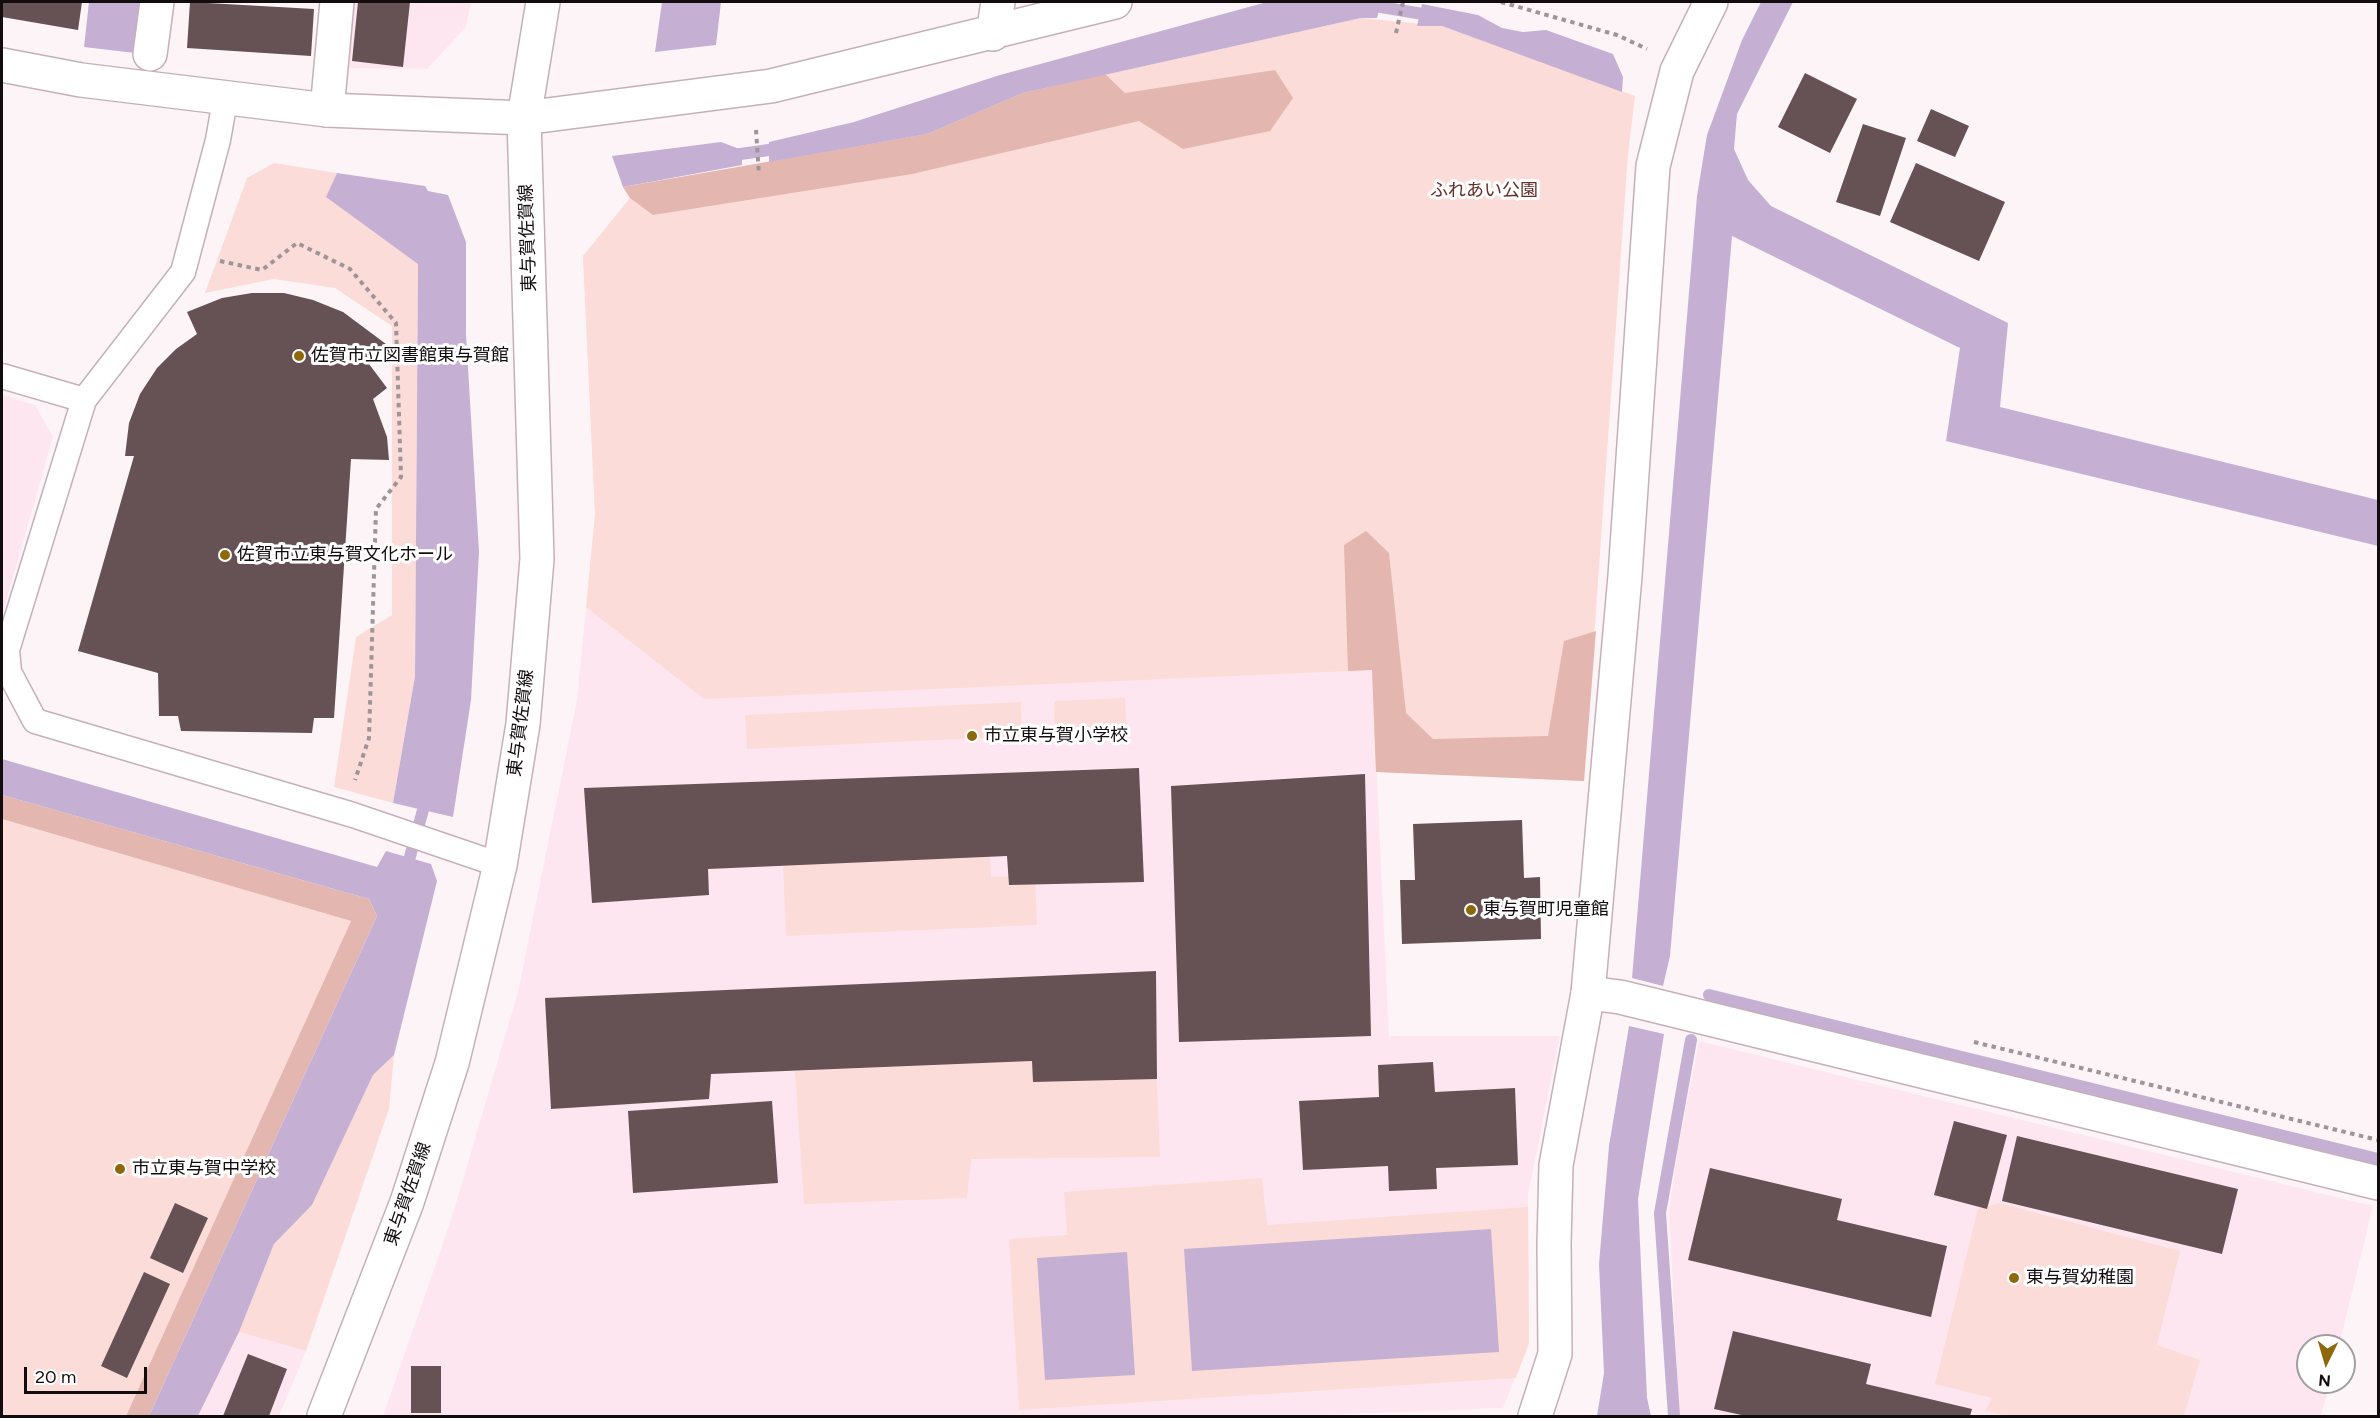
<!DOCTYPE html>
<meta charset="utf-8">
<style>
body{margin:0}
#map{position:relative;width:2380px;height:1418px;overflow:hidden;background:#fdf4f8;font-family:Figtree,sans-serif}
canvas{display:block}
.frame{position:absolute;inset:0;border:3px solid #130c0f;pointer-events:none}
.north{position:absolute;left:2296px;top:1334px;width:60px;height:60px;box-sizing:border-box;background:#fff;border:2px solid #a19e9f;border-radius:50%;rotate:185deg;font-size:16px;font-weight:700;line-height:24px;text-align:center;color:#130c0f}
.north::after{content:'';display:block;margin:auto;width:21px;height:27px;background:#8d690c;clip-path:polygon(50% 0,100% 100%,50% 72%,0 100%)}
.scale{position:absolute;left:24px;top:1367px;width:123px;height:27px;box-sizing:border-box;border:3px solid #130c0f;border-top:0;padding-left:8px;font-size:18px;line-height:21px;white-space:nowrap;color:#130c0f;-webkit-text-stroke:4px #fff;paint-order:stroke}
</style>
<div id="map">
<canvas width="2380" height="1418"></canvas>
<div class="frame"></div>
<div class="north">N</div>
<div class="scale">20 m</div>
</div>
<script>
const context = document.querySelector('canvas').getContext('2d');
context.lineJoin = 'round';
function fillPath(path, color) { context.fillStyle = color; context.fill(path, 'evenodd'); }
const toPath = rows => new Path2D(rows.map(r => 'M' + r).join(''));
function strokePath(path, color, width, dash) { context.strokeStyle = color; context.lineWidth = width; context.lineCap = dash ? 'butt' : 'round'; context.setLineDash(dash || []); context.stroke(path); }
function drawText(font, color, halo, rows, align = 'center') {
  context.font = font + ' Figtree,"Noto Sans JP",sans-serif'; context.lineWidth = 6; context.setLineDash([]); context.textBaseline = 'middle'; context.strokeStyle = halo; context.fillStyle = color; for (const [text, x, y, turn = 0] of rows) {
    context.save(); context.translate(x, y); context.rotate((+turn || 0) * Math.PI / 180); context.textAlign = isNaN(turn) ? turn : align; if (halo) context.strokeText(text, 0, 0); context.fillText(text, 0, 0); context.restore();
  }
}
const built = toPath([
 [348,2,471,2,466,27,427,69,339,68],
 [1334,24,1372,670,1389,1036,1560,1036,1528,1195,1529,1343,1503,1408,1296,1416,383,1416,452,1217,518,992,577,700,595,515,583,256,630,198,623,187,769,162,1023,93],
 [2,395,35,405,53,437,2,616],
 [1699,1041,2373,1206,2339,1346,2308,1346,2308,1382,2330,1382,2321,1416,1679,1416,1669,1210,1678,1149],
 [239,1332,306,1351,279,1416,198,1416]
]);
const green = toPath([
 [1361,18,1442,26,1635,96,1628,154,1584,781,1376,772,1372,670,704,699,586,607,595,515,583,256,630,198,623,187,769,162,1023,93],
 [274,163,337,173,327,197,418,263,415,676,393,803,334,787,356,637,392,615,392,326,335,288,274,279,205,293,247,178],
 [1125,698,1127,732,1055,735,1054,701],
 [1021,702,1022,736,747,749,745,715],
 [2,819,351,921,126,1416,2,1416],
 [990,855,991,877,1035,875,1037,925,786,936,783,864],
 [394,1055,389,1109,306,1351,239,1332,274,1244,312,1205,373,1075],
 [1032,1061,1033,1082,1157,1079,1160,1157,971,1159,967,1198,804,1204,795,1071],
 [1262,1178,1267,1225,1528,1207,1529,1343,1516,1378,1019,1410,1009,1239,1067,1235,1064,1192],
 [1999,1203,2180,1251,2157,1345,2200,1360,2184,1416,2007,1416,1985,1411,1992,1398,1935,1384,1978,1209]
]);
const forest = toPath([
 [1275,70,1293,98,1270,131,1183,149,1139,121,912,174,653,215,630,198,623,187,927,134,1023,93,1105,74,1125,93],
 [1366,531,1389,553,1406,713,1433,739,1548,736,1564,641,1596,631,1584,781,1376,772,1372,670,1348,671,1344,545],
 [2,795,369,899,377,916,149,1416,126,1416,351,921,2,819]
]);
const water = toPath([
 [89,2,141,2,135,53,84,47],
 [662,2,721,2,716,45,655,52],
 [1267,2,1381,2,1377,18,1361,18,1023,93,927,134,769,162,769,142,854,122,1000,75],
 [1761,2,1793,2,1737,114,1734,149,1748,180,1771,206,2008,323,2000,407,2378,500,2378,546,1946,441,1960,348,1732,236,1670,956,1663,986,1632,978,1697,196,1707,135,1742,40],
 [1422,4,1478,15,1502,28,1523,32,1546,30,1613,54,1623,77,1622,92,1442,26,1417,26],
 [721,142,742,150,742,165,623,187,612,156],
 [337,173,425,186,428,191,448,195,466,242,466,334,479,552,471,700,453,817,393,803,415,676,418,264,326,197],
 [2,759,377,867,386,851,431,864,437,881,394,1055,373,1075,312,1205,274,1244,239,1332,198,1416,149,1416,377,916,369,899,2,795],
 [1629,1026,1664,1034,1638,1199,1647,1398,1651,1416,1597,1416,1604,1373,1599,1264,1609,1146],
 [1491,1229,1499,1352,1192,1371,1184,1249],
 [1127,1252,1135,1375,1045,1380,1037,1258]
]);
const stream = toPath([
 [1363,4,1435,16],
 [726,156,783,148],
 [406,871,423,810,425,795],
 [1709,995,2378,1159],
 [1674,1416,1660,1213,1691,1040]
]);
const building = toPath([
 [2,2,82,2,78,30,2,17],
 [190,2,314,9,311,56,187,48],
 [358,2,410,2,403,67,352,61],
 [1805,73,1857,99,1830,153,1778,127],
 [1931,109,1969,126,1955,157,1917,141],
 [1863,124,1906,138,1880,216,1836,202],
 [1916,163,2005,202,1979,261,1890,222],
 [252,293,284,293,313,300,343,312,386,344,366,360,387,388,373,399,387,437,389,460,351,459,334,718,314,718,312,733,181,731,178,716,159,716,158,673,78,651,134,456,125,456,129,423,140,394,157,368,176,349,197,334,187,312,222,298],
 [1139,768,1144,882,1009,885,1007,856,708,869,709,895,592,903,584,788],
 [1365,774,1371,1036,1179,1042,1171,786],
 [1522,820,1524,878,1540,877,1541,939,1402,944,1400,880,1415,880,1413,824],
 [1156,971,1157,1079,1033,1082,1032,1061,711,1074,709,1099,551,1109,545,998],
 [1433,1062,1435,1092,1515,1088,1518,1165,1436,1168,1437,1189,1389,1191,1388,1166,1303,1170,1299,1101,1379,1097,1378,1065],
 [772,1101,778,1183,633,1193,628,1111],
 [1954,1121,2007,1135,1987,1209,1934,1195],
 [2017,1136,2238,1189,2222,1254,2002,1201],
 [1710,1168,1842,1199,1837,1220,1947,1246,1931,1317,1688,1260],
 [175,1203,208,1218,183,1273,150,1258],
 [144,1272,170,1284,127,1378,101,1366],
 [1733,1331,1871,1364,1866,1384,1972,1409,1970,1416,1746,1416,1714,1409],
 [248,1354,287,1369,269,1416,223,1416],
 [411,1366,441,1366,441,1413,411,1413]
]);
const path = toPath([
 [1501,2,1617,35,1647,49],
 [1396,33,1403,2],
 [756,130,759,175],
 [220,261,262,270,297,243,350,269,396,323,401,477,376,509,369,738,355,780],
 [1974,1042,2378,1140]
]);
const lane = toPath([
 [225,100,218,140,183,272,84,400,7,650,9,672,35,721,353,815,500,865],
 [2,376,84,400]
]);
const street = toPath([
 [993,34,998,2],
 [150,54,157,2],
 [327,110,337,2],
 [1588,993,1620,997,2378,1183]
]);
const secondary = toPath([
 [2,65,81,80,327,110,524,118,771,86,1115,2],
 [324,1416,407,1202,452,1063,500,865,523,724,537,559,524,118,543,2],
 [1535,1416,1555,1354,1554,1244,1556,1165,1588,993,1625,576,1653,166,1677,71,1711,2]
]);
const markers = [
 [299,356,6,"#8d690c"],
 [225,555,6,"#8d690c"],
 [972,736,6,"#8d690c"],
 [1471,910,6,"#8d690c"],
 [120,1169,6,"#8d690c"],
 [2014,1278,6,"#8d690c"]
];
const parkNames = [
 ["ふれあい公園",1484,191]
];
const streetNames = [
 ["東与賀佐賀線",528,238,-92],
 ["東与賀佐賀線",521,723,-83],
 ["東与賀佐賀線",408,1194,-71]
];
const poiNames = [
 ["佐賀市立図書館東与賀館",311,356],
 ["佐賀市立東与賀文化ホール",237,555],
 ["市立東与賀小学校",984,736],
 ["東与賀町児童館",1483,910],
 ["市立東与賀中学校",132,1169],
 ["東与賀幼稚園",2026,1278]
];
fillPath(built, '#fee6f1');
fillPath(green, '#fbdcd8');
fillPath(forest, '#e3b7b0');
fillPath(water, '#c5b0d3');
strokePath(stream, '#c5b0d3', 12);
fillPath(building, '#665255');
strokePath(lane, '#c5b0b9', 27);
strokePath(street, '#c5b0b9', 36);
strokePath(secondary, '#c5b0b9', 36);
strokePath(path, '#9d9598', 4, [4.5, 4.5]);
strokePath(lane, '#fff', 24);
strokePath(street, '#fff', 33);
strokePath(secondary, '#fff', 33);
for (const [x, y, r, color] of markers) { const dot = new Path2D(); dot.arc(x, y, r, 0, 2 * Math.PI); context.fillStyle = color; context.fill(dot); strokePath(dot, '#fff', 2); }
drawText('18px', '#662d27', '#fff', parkNames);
drawText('18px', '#130c0f', '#fff', streetNames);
drawText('18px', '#130c0f', '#fff', poiNames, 'left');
</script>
